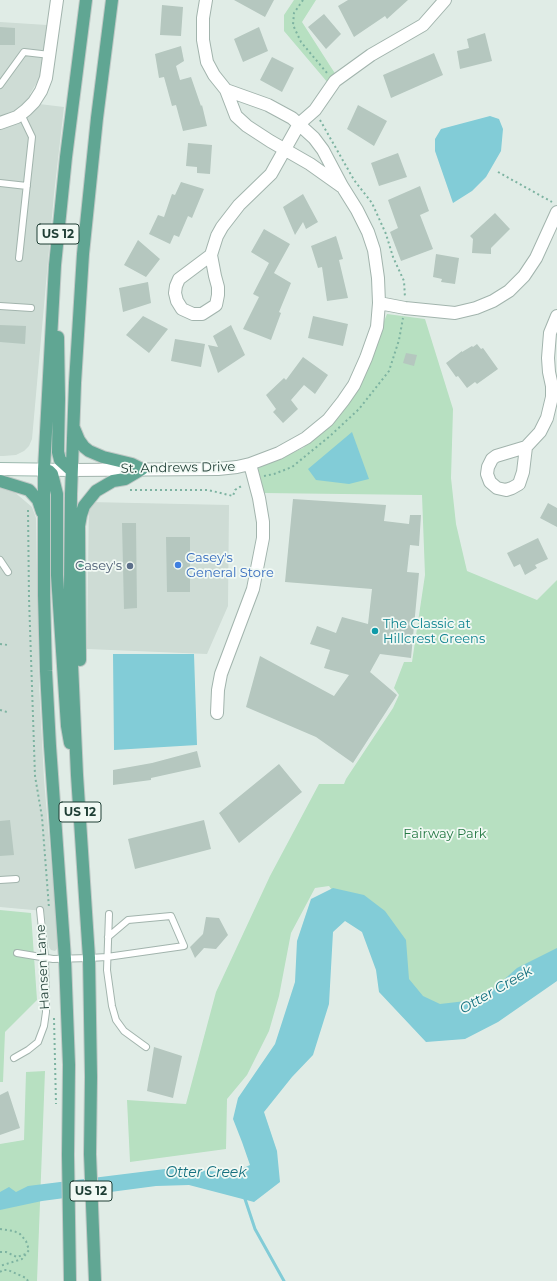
<!DOCTYPE html>
<style>
body{margin:0}
canvas{display:block;background:#e0ece6}
</style>
<canvas width="557" height="1281"></canvas>
<script>
const context = document.querySelector('canvas').getContext('2d');
context.lineJoin = 'round';
function fillPath(path, color) { context.fillStyle = color; context.fill(path, 'evenodd'); }
const toPath = rows => new Path2D(rows.map(r => 'M' + r).join(''));
function strokePath(path, color, width, dash) { context.strokeStyle = color; context.lineWidth = width; context.lineCap = dash ? 'butt' : 'round'; context.setLineDash(dash || []); context.stroke(path); }
function drawText(font, color, halo, rows, align = 'center') {
  context.font = font + ' Montserrat,sans-serif'; context.lineWidth = 3.5; context.setLineDash([]); context.textBaseline = 'middle'; context.strokeStyle = halo; context.fillStyle = color; for (const [text, x, y, turn = 0] of rows) {
    context.save(); context.translate(x, y); context.rotate((+turn || 0) * Math.PI / 180); context.textAlign = isNaN(turn) ? turn : align; if (halo) context.strokeText(text, 0, 0); context.fillText(text, 0, 0); context.restore();
  }
}
const built = toPath([
 [0,22,47,25,40,77,30,94,39,104,64,107,54,194,32,439,29,446,24,451,16,455,3,456,0,456],
 [0,487,12,490,32,507,36,518,39,683,44,780,58,941,57,949,55,951,51,950,49,947,44,911,0,907],
 [89,502,229,505,228,606,207,654,87,649]
]);
const green = toPath([
 [294,0,316,0,302,22,336,75,328,83,284,31,284,15],
 [387,314,425,319,453,409,451,478,456,524,467,571,537,600,557,580,557,960,433,1023,388,953,344,907,329,886,315,888,291,933,279,996,269,1031,247,1075,227,1099,226,1149,130,1162,127,1100,186,1104,216,992,270,876,319,784,344,784,346,779,393,708,399,695,394,688,404,662,412,662,425,575,422,495,263,493,258,468,303,448,353,398],
 [0,910,31,913,37,1000,5,1032,3,1082,0,1082],
 [45,1071,37,1281,0,1281,0,1144,24,1140,26,1072]
]);
const water = toPath([
 [490,116,499,119,503,129,501,151,486,177,472,191,453,203,435,151,435,139,441,129],
 [352,432,369,479,349,484,316,480,308,469],
 [113,654,194,654,197,745,114,750],
 [333,888,364,895,385,911,406,940,409,979,423,996,440,1004,466,1001,489,993,517,968,557,948,557,981,498,1022,465,1039,426,1042,379,992,376,970,362,932,345,921,333,932,329,1004,313,1055,292,1077,264,1112,277,1151,280,1182,254,1202,189,1185,156,1186,42,1201,0,1210,0,1192,9,1187,16,1192,28,1186,173,1168,233,1173,250,1165,242,1142,233,1119,238,1098,275,1044,295,982,297,941,311,899]
]);
const stream = toPath([
 [244,1196,255,1229,284,1281]
]);
const building = toPath([
 [234,0,274,0,265,17],
 [348,0,408,0,387,19,385,16,354,37,338,6],
 [162,5,183,7,181,36,160,35],
 [324,14,341,34,326,49,308,27],
 [0,27,15,28,15,45,0,45],
 [259,27,268,51,243,62,234,39],
 [485,33,492,61,460,69,457,51,469,48,467,39],
 [181,46,184,61,176,66,180,80,191,77,201,106,202,105,207,126,183,131,176,105,172,106,164,77,159,78,155,54],
 [434,53,443,75,391,98,383,75],
 [272,57,294,68,282,92,260,80],
 [358,105,387,121,374,146,347,129],
 [188,143,212,145,210,174,197,173,197,167,186,166],
 [398,153,407,177,379,186,371,163],
 [181,182,204,189,192,218,188,216,179,237,174,235,170,244,149,234,158,215,164,217,172,194,175,195],
 [420,186,429,211,420,215,433,249,401,261,390,232,398,228,388,200],
 [303,194,318,222,306,229,303,222,295,235,283,207],
 [495,213,510,229,491,248,491,254,472,253,473,239,470,236],
 [264,229,290,244,274,273,291,283,279,312,281,313,271,340,243,329,259,297,253,294,269,263,251,252],
 [336,236,343,259,339,260,348,298,327,301,322,267,318,268,311,246],
 [138,240,160,259,146,277,124,265],
 [436,254,459,258,455,284,441,282,442,279,433,277],
 [148,282,151,303,123,312,119,288],
 [143,316,168,329,149,353,126,335],
 [313,316,348,324,343,346,308,338],
 [0,325,26,326,25,344,0,342],
 [231,325,245,355,218,373,208,345,218,347,213,336],
 [175,339,205,344,201,367,171,361],
 [477,344,481,349,483,348,498,369,477,384,475,382,467,388,458,376,456,377,446,363,462,351,462,352,472,346,473,347],
 [406,353,417,355,414,366,403,363],
 [303,357,328,375,315,394,304,385,291,400,298,409,283,423,273,412,276,409,266,395,284,378,286,380],
 [293,499,386,505,384,521,409,524,410,515,421,515,419,546,410,545,407,572,419,573,411,658,380,654,370,672,397,695,353,763,316,737,246,707,260,656,334,696,349,675,324,668,330,650,310,644,317,626,336,633,342,617,368,624,372,589,285,582],
 [548,503,557,508,557,527,540,518],
 [122,523,136,523,137,608,124,609],
 [166,537,190,537,190,592,167,592],
 [538,538,548,559,535,565,537,568,525,575,520,564,514,567,507,553],
 [197,751,201,767,151,778,151,780,113,785,113,770,152,763],
 [279,764,302,792,239,843,219,813],
 [10,820,14,855,0,856,0,821],
 [204,820,211,849,135,869,128,839],
 [206,917,219,918,228,935,216,949,204,948,195,958,190,947,203,934],
 [154,1047,182,1056,173,1098,147,1091],
 [8,1091,20,1128,0,1135,0,1095]
]);
const path = toPath([
 [303,0,294,13,293,25,301,42,327,73],
 [320,120,354,180,372,203,386,234,393,257,404,281,405,298],
 [498,172,552,202],
 [264,476,274,474,292,467,330,436,359,409,389,371,399,340,403,318],
 [130,490,208,490,233,496,235,490,243,485],
 [28,510,29,598,35,776,42,817,49,908],
 [0,644,8,645],
 [0,710,7,712],
 [54,1018,56,1104],
 [0,1229,14,1231,20,1234,26,1241,29,1250,22,1259,0,1266],
 [0,1252,6,1252,17,1257,26,1254],
 [0,1272,3,1270,8,1270,26,1278,28,1281]
]);
const lane = toPath([
 [0,85,24,52,50,55],
 [0,183,27,186],
 [19,258,32,137,21,114],
 [0,306,31,308],
 [0,560,8,572],
 [0,880,16,879],
 [109,914,107,970,112,1006,116,1020,124,1031,146,1047],
 [17,953,53,959,89,958,107,957,184,946,171,916,128,920,108,937],
 [14,1058,28,1050,38,1042,44,1026,46,1012,45,958,40,910]
]);
const street = toPath([
 [206,0,203,18,203,40,207,62,214,75,226,90,236,116,247,126,270,141,310,164,341,186],
 [0,123,17,117,26,110,34,102,41,91,46,78,57,0],
 [211,255,179,279,176,286,175,293,177,301,182,309,193,314,202,314,216,305,218,295,218,287,215,276,211,255,217,236,222,227,239,205,271,174,299,124,315,110,335,81,371,55,423,25,445,0],
 [379,303,405,308,455,313,476,308,493,301,509,291,524,276,536,258,557,212],
 [526,447,523,472,519,484,512,488,506,490,497,488,490,482,487,474,488,467,492,459,496,456,526,447,540,432,547,418,552,397,552,386,549,372,548,358,550,333,557,316],
 [71,470,218,469,237,467,250,464,279,453,306,438,328,420,343,401,354,385,366,358,377,327,379,303,378,278,374,250,368,232,357,210,342,186,323,150,314,138,292,118,268,105,226,90],
 [217,713,218,690,221,674,253,589,263,538,263,522,259,498,250,464]
]);
const secondary = toPath([
 [0,469,71,470]
]);
const primary = toPath([
 [58,337,59,399,58,452,60,460,71,470],
 [74,428,79,440,84,447,89,451,103,457,132,464,142,469],
 [44,469,49,471,52,474,57,494,57,575,67,726,70,743],
 [0,481,29,490,38,500,42,512],
 [80,660,79,526,81,515,84,506,96,491,113,481,125,479,142,469],
 [70,1281,68,1155,69,1065,65,959,50,746,46,671,44,595,44,469,55,265,66,157,86,0],
 [95,1281,90,1154,91,1077,89,958,77,775,72,664,70,589,71,494,75,383,83,254,97,118,112,0]
]);
const markers = [
 [178,565,4,"#3f7fe0"],
 [130,566,4,"#5c6f8a"],
 [375,631,4,"#0f9aa8"]
];
const shields = [
 [58,234,42],
 [80,812,42],
 [91,1191,42]
];
const shieldNames = [
 ["US 12",58,234],
 ["US 12",80,812],
 ["US 12",91,1191]
];
const streetNames = [
 ["St. Andrews Drive",178,468,-1],
 ["Hansen Lane",43,967,-93]
];
const shopNames = [
 ["Casey's",186,558],
 ["General Store",186,573]
];
const serviceNames = [
 ["Casey's",122,566]
];
const cultureNames = [
 ["The Classic at",383,624],
 ["Hillcrest Greens",383,639]
];
const parkNames = [
 ["Fairway Park",445,834]
];
const waterNames = [
 ["Otter Creek",496,990,-30],
 ["Otter Creek",206,1173]
];
fillPath(built, '#cedcd5');
fillPath(green, '#b7e0c1');
fillPath(water, '#82ccd7');
strokePath(stream, '#82ccd7', 3);
fillPath(building, '#b5c7bf');
strokePath(lane, '#a2b4ad', 8);
strokePath(street, '#a2b4ad', 14);
strokePath(secondary, '#9db9af', 14);
strokePath(primary, '#c0c9c6', 14);
strokePath(path, '#7db3a1', 2, [2, 3]);
strokePath(lane, '#fff', 6);
strokePath(street, '#fff', 12);
strokePath(secondary, '#fff', 12);
strokePath(primary, '#60a693', 12);
for (const [x, y, r, color] of markers) { const dot = new Path2D(); dot.arc(x, y, r, 0, 2 * Math.PI); context.fillStyle = color; context.fill(dot); strokePath(dot, '#f1f9f4', 1.5); }
for (const [x, y, w] of shields) { const box = new Path2D(); box.roundRect(x - w / 2, y - 10, w, 20, 3); context.fillStyle = '#f1f9f4'; context.fill(box); strokePath(box, '#1f3e35', 1); }
drawText('bold 12px', '#1f3e35', null, shieldNames);
drawText('13px', '#1f3e35', '#f1f9f4', streetNames);
drawText('13px', '#366cbe', '#f1f9f4', shopNames, 'left');
drawText('13px', '#4e5e75', '#f1f9f4', serviceNames, 'right');
drawText('13px', '#0d838f', '#f1f9f4', cultureNames, 'left');
drawText('13px', '#257944', '#f1f9f4', parkNames);
drawText('italic 14px', '#14707f', '#f1f9f4', waterNames);
</script>
